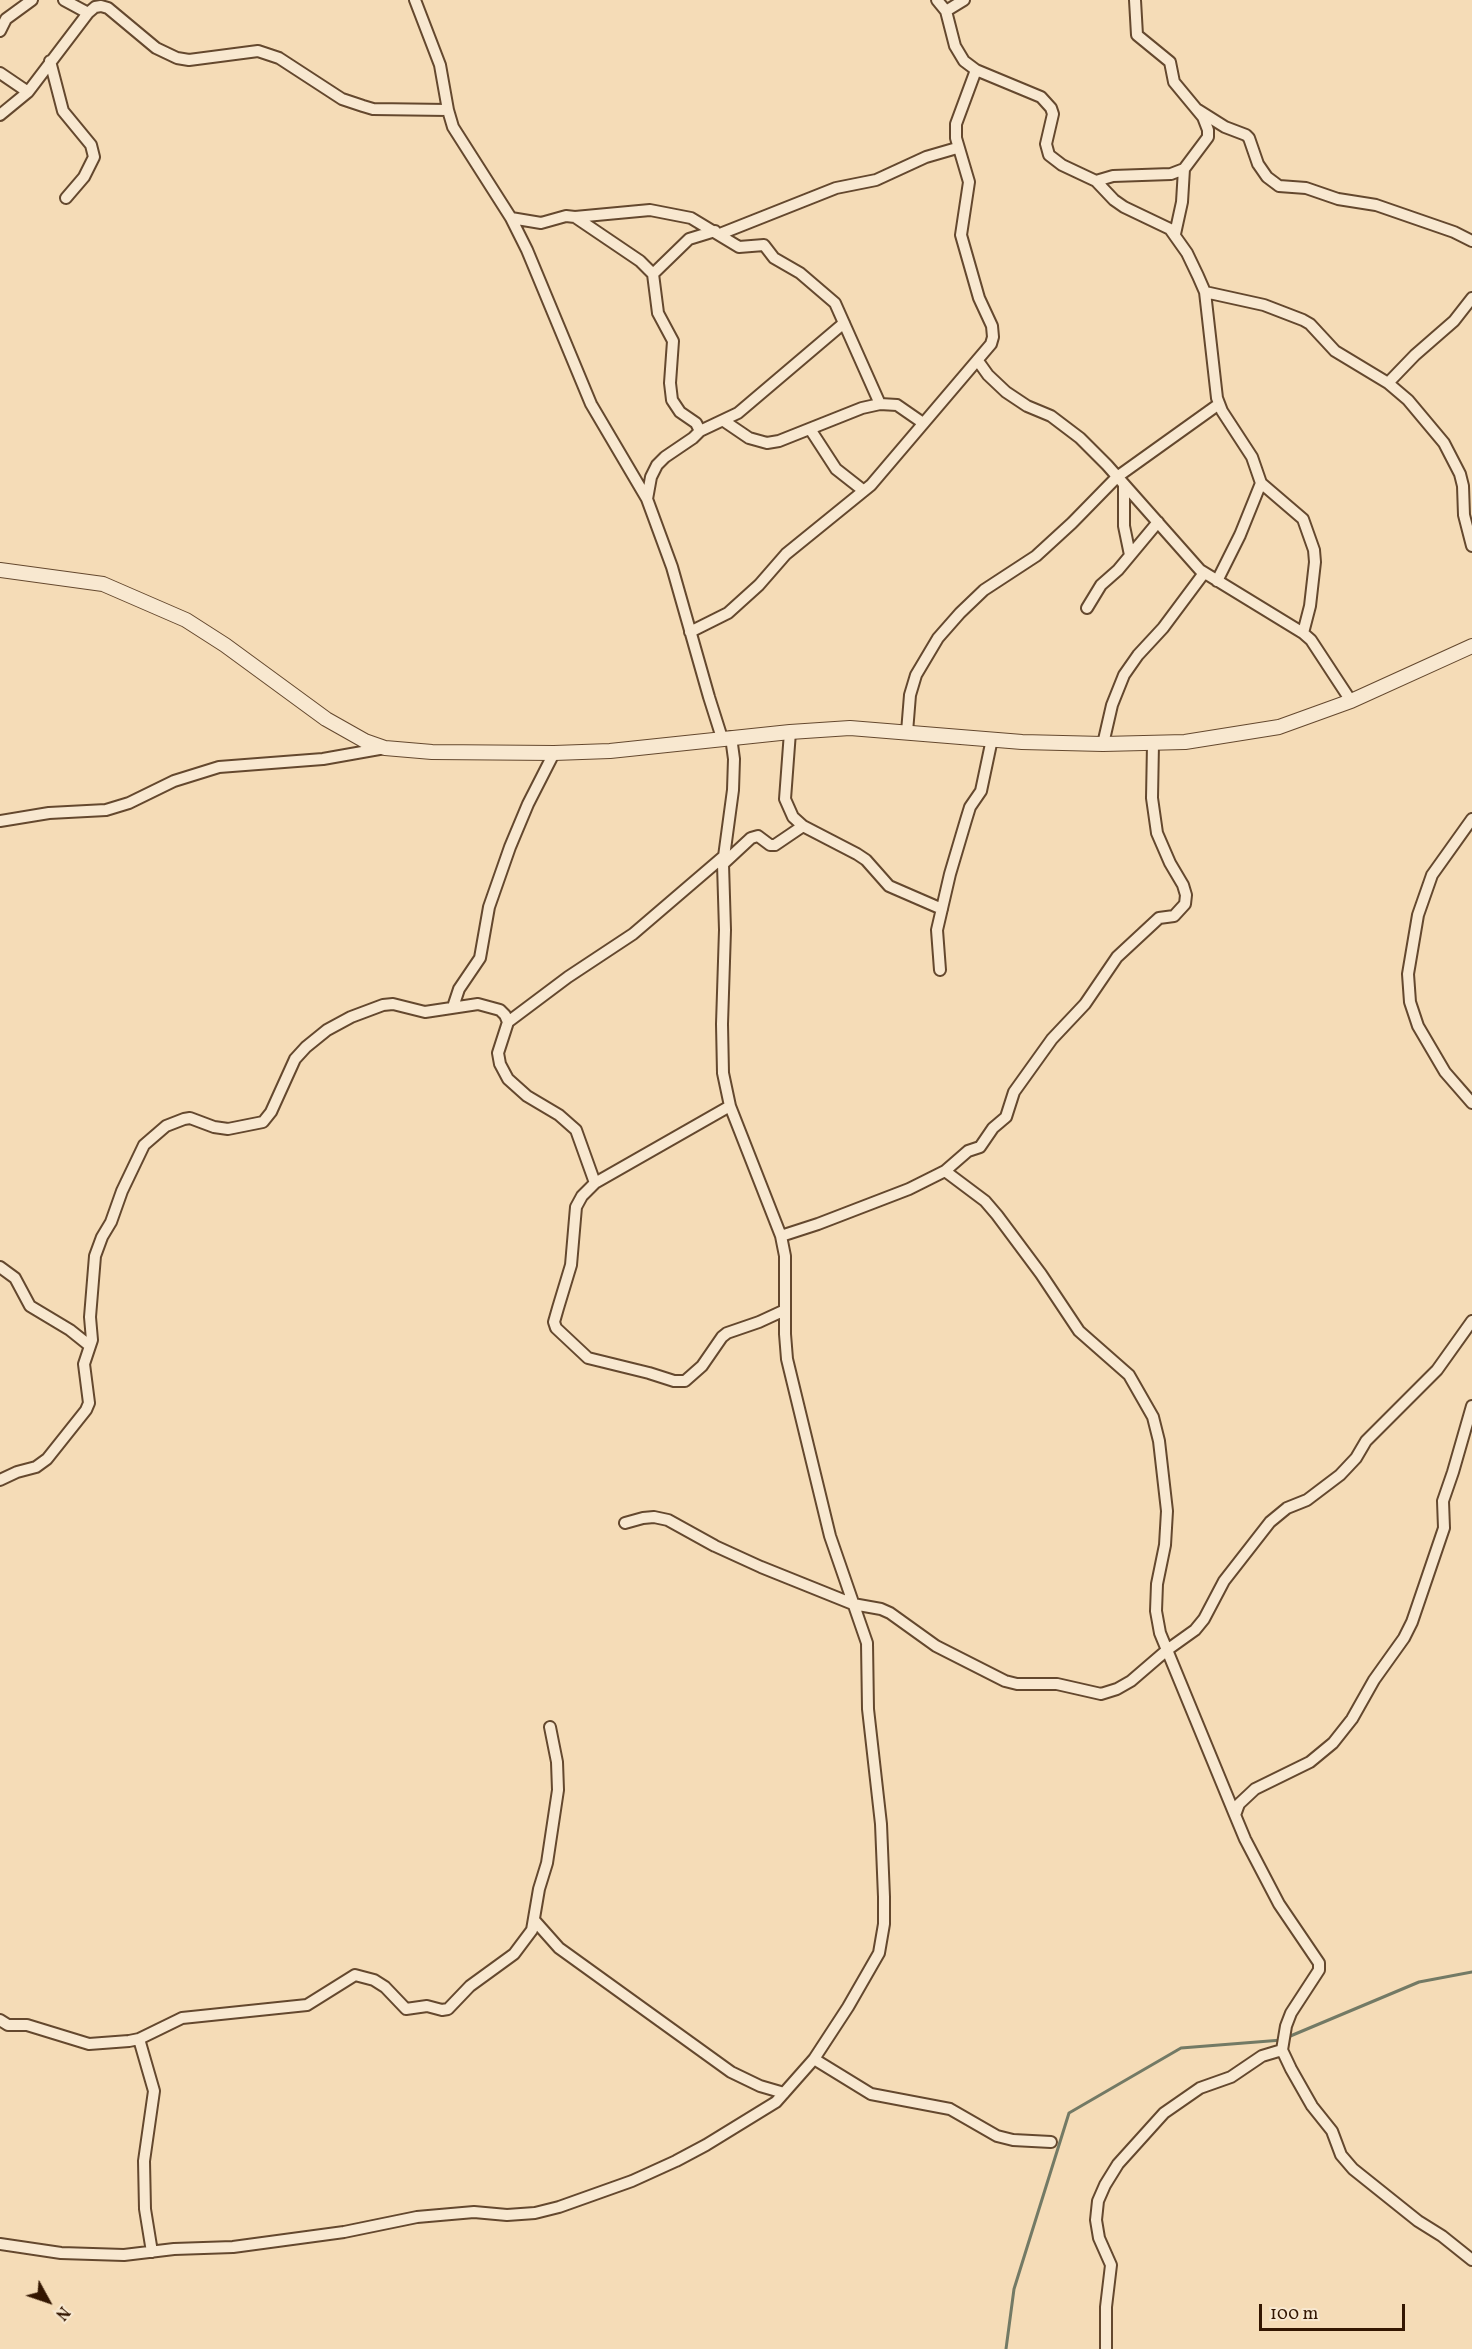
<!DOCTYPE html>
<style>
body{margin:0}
#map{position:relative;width:1472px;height:2349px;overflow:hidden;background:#f5dcb7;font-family:Vollkorn,serif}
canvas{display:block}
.north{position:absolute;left:18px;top:2271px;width:60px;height:60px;-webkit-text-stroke:4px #f8e8d0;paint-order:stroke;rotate:130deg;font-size:16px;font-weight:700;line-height:24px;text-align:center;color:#331601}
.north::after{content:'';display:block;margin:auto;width:21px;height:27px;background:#331601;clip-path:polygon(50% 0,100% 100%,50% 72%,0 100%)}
.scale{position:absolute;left:1259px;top:2304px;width:146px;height:27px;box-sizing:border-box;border:3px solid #331601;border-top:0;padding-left:8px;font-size:18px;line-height:21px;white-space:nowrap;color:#331601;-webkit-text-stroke:4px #f8e8d0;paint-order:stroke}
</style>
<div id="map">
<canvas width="1472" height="2349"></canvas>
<div class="north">N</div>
<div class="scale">100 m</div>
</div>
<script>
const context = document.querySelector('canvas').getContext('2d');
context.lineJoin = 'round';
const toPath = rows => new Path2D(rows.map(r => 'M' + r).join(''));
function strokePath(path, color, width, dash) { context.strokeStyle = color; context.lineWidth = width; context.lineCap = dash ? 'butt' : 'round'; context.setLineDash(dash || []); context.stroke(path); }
const stream = toPath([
 [1288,2037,1419,1982,1472,1972],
 [1006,2349,1014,2289,1069,2113,1181,2048,1282,2040]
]);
const minor = toPath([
 [64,0,88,13],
 [415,0,440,65,448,110,453,127,511,218,527,250,591,404,647,499,672,567,709,697,722,738],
 [937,0,946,11,955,46,964,61,976,70,1041,97,1051,108,1053,114,1046,144,1049,155,1062,165,1096,181,1114,200,1124,207,1170,229,1187,253,1198,276,1205,292,1217,398,1222,411,1252,457,1261,483,1240,535,1217,581],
 [946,11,964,0],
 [0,31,6,19,32,0],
 [50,61,63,111,91,145,94,157,84,177,66,198],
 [0,73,28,92],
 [1198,110,1225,127,1246,135,1249,138,1258,164,1267,177,1279,186,1306,188,1338,199,1376,205,1454,232,1472,241],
 [0,115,28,92,88,13,95,7,101,6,108,8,156,48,177,58,189,60,258,51,279,58,342,99,363,106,373,109,448,110],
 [1096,181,1113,176,1171,174,1184,169,1208,137,1208,130,1203,117,1174,82,1170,62,1137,35,1135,0],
 [575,217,650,210,691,218,739,247,764,245,774,258,800,273,835,303,880,404],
 [511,218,541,223,566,216,575,217,640,261,653,274,658,313,673,341,670,383,672,400,680,412,696,423,700,431,693,438,665,457,657,465,651,477,647,499],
 [720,234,836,188,876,180,926,157,957,148],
 [1175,234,1182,202,1184,169],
 [653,274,689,239,715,231],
 [1205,292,1264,305,1303,320,1310,324,1335,351,1388,383,1408,400,1444,443,1460,474,1463,486,1464,515,1472,546],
 [978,361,988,375,1006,392,1027,406,1051,416,1080,438,1107,465,1200,570,1303,633,1311,640,1351,701],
 [1388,383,1415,355,1454,321,1472,298],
 [724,421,749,438,767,443,779,441,862,408,880,404,897,405,923,423],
 [810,429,836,469,864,491],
 [700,431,738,413,844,323],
 [1261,483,1303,519,1314,550,1315,562,1310,606,1303,633],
 [1124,486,1124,526,1130,555],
 [1087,608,1101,585,1118,570,1158,522],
 [690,632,728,613,759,585,786,554,871,485,991,344,993,337,992,326,979,298,961,235,969,182,956,138,956,124,976,70],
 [790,732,785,799,793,817,803,826,857,854,866,860,889,886,942,909],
 [907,732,910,695,916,675,938,638,960,613,984,590,1036,556,1072,523,1117,477,1219,404],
 [1103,744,1112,705,1124,675,1138,655,1163,628,1204,573],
 [1472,819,1432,875,1418,915,1408,974,1410,1002,1418,1026,1445,1072,1472,1103],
 [0,821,49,813,106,810,129,803,174,781,219,767,323,759,385,748],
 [723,864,751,838,758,836,770,845,775,845,803,826],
 [940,970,937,930,950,874,966,820,970,807,981,791,992,739],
 [453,1007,459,989,480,958,489,907,510,847,528,804,554,753],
 [508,1022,568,977,633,934,724,856],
 [730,1106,595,1183,582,1196,576,1207,571,1265,558,1308,554,1322,556,1328,588,1358,649,1373,674,1381,685,1381,702,1366,722,1337,727,1333,759,1322,785,1310],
 [945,1171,985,1201,997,1215,1041,1274,1079,1331,1129,1375,1153,1417,1159,1441,1167,1511,1165,1545,1157,1584,1156,1611,1160,1633,1235,1815],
 [781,1236,818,1224,909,1189,945,1171,968,1151,980,1147,993,1128,1006,1117,1014,1092,1052,1039,1085,1004,1117,957,1159,918,1174,916,1185,904,1186,895,1183,885,1170,863,1157,833,1152,798,1153,744],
 [0,1267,15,1278,30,1306,70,1330,90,1346],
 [1472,1406,1453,1472,1443,1501,1444,1528,1412,1622,1404,1638,1374,1680,1352,1719,1333,1743,1310,1762,1255,1789,1239,1804,1235,1815,1245,1839,1279,1904,1319,1963,1319,1970,1291,2013,1286,2026,1282,2050,1291,2069,1312,2106,1332,2131,1341,2155,1353,2169,1418,2221,1442,2236,1472,2260],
 [0,1480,17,1472,36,1467,47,1459,86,1410,89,1403,84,1364,92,1340,90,1317,95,1256,102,1237,111,1222,122,1191,144,1145,166,1126,184,1119,190,1118,214,1127,228,1129,263,1122,271,1112,295,1059,306,1047,327,1030,351,1017,383,1005,393,1004,425,1012,478,1004,500,1010,505,1015,508,1022,498,1053,500,1064,508,1079,527,1096,559,1115,576,1130,595,1183],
 [625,1523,643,1518,654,1517,668,1520,715,1546,761,1567,853,1604,881,1609,890,1613,936,1646,1005,1681,1017,1684,1057,1684,1101,1694,1117,1689,1131,1681,1167,1650,1195,1630,1204,1619,1224,1581,1270,1522,1287,1508,1307,1500,1340,1475,1356,1458,1366,1441,1437,1370,1472,1321],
 [535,1921,559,1948,731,2072,760,2086,784,2093],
 [0,2020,8,2025,27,2025,89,2044,129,2041,139,2039,182,2018,307,2005,355,1975,374,1980,385,1987,406,2009,427,2006,442,2010,448,2009,470,1986,514,1954,532,1930,539,1889,547,1863,558,1790,557,1762,550,1727],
 [139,2039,154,2091,144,2161,145,2209,152,2252],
 [814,2059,871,2094,950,2109,997,2136,1013,2140,1051,2142],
 [0,2244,61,2253,124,2255,174,2249,233,2247,344,2232,417,2217,474,2212,507,2215,535,2213,559,2207,632,2181,676,2161,706,2145,776,2102,814,2059,848,2007,879,1953,884,1924,884,1897,881,1824,868,1709,867,1643,830,1536,787,1359,785,1334,785,1256,781,1236,730,1106,723,1073,722,1024,725,930,723,864,733,790,734,759,731,737],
 [1106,2349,1106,2307,1111,2265,1099,2238,1096,2220,1098,2201,1105,2185,1118,2164,1164,2113,1200,2088,1231,2077,1262,2056,1282,2050]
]);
const tertiary = toPath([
 [0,570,103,584,186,620,225,645,326,719,365,741,385,748,432,752,554,753,610,751,790,732,850,728,1022,742,1103,744,1185,742,1279,727,1351,701,1472,646]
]);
strokePath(stream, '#737a65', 3);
strokePath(minor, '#64482e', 14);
strokePath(tertiary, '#64482e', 16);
strokePath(minor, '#f8e8d0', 10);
strokePath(tertiary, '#f8e8d0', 14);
</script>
